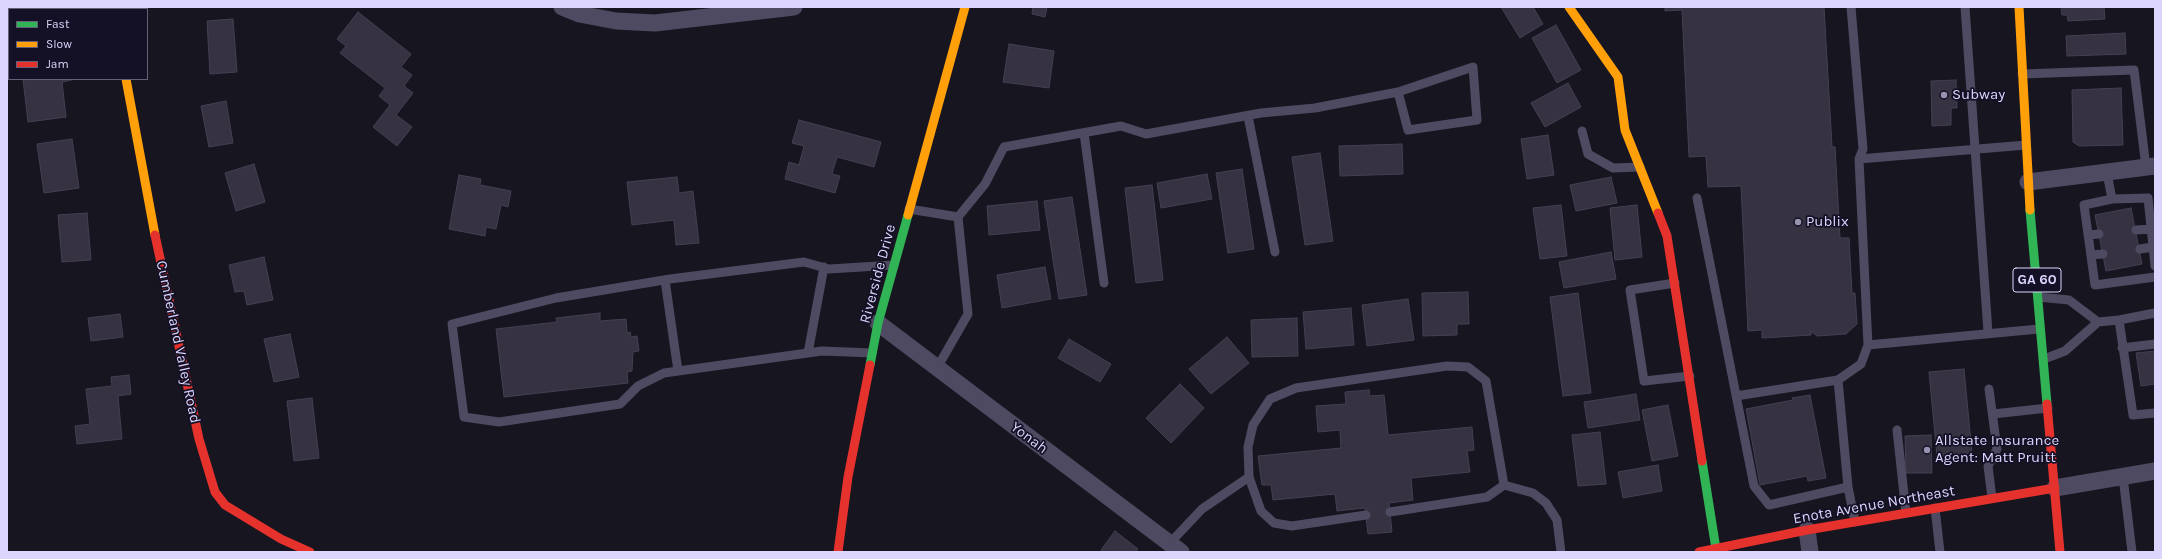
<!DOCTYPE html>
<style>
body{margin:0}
#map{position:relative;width:2162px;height:559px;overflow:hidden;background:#171520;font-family:Karla,sans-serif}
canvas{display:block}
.frame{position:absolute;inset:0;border:8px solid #dcd5fd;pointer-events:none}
.legend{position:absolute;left:8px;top:8px;width:140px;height:72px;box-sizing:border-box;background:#141025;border:1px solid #645f7b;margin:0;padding:5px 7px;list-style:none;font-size:12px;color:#dcd5fd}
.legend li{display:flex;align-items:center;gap:8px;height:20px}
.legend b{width:20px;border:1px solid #645f7b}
</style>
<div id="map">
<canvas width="2162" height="559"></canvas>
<div class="frame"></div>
<ul class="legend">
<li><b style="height:5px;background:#30b455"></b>Fast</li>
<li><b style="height:5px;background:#ff9f0a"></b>Slow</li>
<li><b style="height:5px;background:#e5322d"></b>Jam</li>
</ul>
</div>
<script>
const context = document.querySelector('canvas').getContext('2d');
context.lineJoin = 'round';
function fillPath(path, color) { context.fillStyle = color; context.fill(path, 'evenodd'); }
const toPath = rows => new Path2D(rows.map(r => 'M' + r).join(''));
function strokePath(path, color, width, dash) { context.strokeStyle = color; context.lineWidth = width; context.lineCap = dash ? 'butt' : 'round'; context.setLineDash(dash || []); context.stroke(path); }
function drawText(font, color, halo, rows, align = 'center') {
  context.font = font + ' Karla,sans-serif'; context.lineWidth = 3.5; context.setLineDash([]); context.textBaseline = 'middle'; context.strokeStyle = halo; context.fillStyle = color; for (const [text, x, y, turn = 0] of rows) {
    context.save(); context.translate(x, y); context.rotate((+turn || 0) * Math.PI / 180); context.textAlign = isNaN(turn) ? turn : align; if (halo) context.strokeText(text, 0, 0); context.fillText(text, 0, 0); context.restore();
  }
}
const building = toPath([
 [20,7,48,7,48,9,20,9,20,7],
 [1033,7,1047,7,1045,17,1032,14,1033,7],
 [1501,7,1533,7,1543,24,1520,38,1501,7],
 [1665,7,1824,7,1832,147,1835,147,1840,238,1849,238,1852,293,1855,293,1857,324,1846,334,1817,336,1811,331,1811,335,1762,338,1762,330,1748,331,1741,186,1708,187,1706,156,1689,157,1682,10,1665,11,1665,7],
 [2061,7,2104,7,2105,19,2068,21,2067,15,2062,15,2061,7],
 [358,12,411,54,401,67,412,75,404,86,413,93,396,115,412,127,397,146,373,127,390,105,379,96,385,88,340,53,346,46,337,39,358,12],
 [233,19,237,72,210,74,207,21,233,19],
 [1556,25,1581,70,1557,83,1532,38,1556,25],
 [2125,33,2126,54,2067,56,2066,36,2125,33],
 [1009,44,1054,51,1049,88,1003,82,1009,44],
 [23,79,76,79,62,82,66,117,28,122,23,79],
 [1956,80,1957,108,1951,108,1951,125,1932,126,1931,81,1956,80],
 [1568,83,1581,107,1545,127,1531,103,1568,83],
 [2121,88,2123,145,2079,146,2073,142,2072,90,2121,88],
 [226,101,233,143,209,147,201,106,226,101],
 [799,120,881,142,874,167,837,157,832,174,840,176,835,193,785,179,789,162,799,165,804,146,792,143,799,120],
 [1548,135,1554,175,1527,179,1521,139,1548,135],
 [72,139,79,188,44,193,37,144,72,139],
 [1402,144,1403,174,1340,176,1339,146,1402,144],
 [1320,153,1333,241,1305,245,1292,157,1320,153],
 [254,164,265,202,236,211,225,173,254,164],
 [1242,169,1254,249,1228,253,1216,173,1242,169],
 [1207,174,1212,199,1161,208,1157,183,1207,174],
 [459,175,481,179,480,185,511,191,508,207,501,205,496,229,486,227,485,236,449,229,459,175],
 [677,177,679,193,693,191,699,243,676,245,674,220,632,225,627,182,677,177],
 [1611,177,1617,203,1576,211,1570,185,1611,177],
 [1152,185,1163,280,1136,283,1125,188,1152,185],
 [1072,197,1087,295,1059,299,1044,201,1072,197],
 [1037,201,1040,230,989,235,987,206,1037,201],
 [1561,205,1567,256,1540,259,1533,208,1561,205],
 [1637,205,1642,257,1615,260,1610,208,1637,205],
 [2131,208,2142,264,2106,271,2095,215,2131,208],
 [87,213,91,260,62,262,58,215,87,213],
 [1611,252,1616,279,1564,288,1559,262,1611,252],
 [264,257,273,300,247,305,244,291,235,292,229,265,264,257],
 [1045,267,1051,299,1002,308,997,275,1045,267],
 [1468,292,1469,324,1457,324,1457,335,1423,336,1422,293,1468,292],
 [1578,293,1591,393,1563,396,1550,297,1578,293],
 [1408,299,1414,340,1367,346,1362,305,1408,299],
 [1351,308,1354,345,1306,349,1303,312,1351,308],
 [600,313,600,321,626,319,627,333,630,332,631,337,637,336,639,351,633,352,632,371,627,372,628,383,504,397,496,329,557,322,556,318,600,313],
 [120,314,123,337,91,341,88,318,120,314],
 [1297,318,1298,356,1252,357,1251,320,1297,318],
 [290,334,299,377,274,382,264,339,290,334],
 [1227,337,1249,363,1211,394,1189,369,1227,337],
 [1069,339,1111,364,1100,382,1058,358,1069,339],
 [2155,351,2155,384,2141,386,2136,353,2155,351],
 [1964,369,1972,453,1937,456,1929,372,1964,369],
 [129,375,131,394,118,396,122,439,77,444,75,426,90,424,86,389,112,386,111,377,129,375],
 [1180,384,1204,408,1171,443,1146,418,1180,384],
 [1369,390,1370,396,1384,395,1388,435,1472,427,1474,450,1467,451,1470,472,1411,478,1413,500,1389,503,1392,532,1368,534,1365,508,1337,511,1335,494,1273,500,1271,485,1262,485,1258,456,1341,448,1340,430,1318,432,1316,406,1346,404,1345,392,1369,390],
 [1636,394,1640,420,1588,428,1584,402,1636,394],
 [1810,395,1826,478,1808,481,1807,476,1760,485,1746,409,1793,400,1792,398,1810,395],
 [312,398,319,458,294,461,287,401,312,398],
 [1668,405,1678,456,1652,461,1642,410,1668,405],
 [1600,432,1606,484,1578,486,1572,435,1600,432],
 [1931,435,1932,473,1906,473,1905,436,1931,435],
 [1658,465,1662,491,1623,498,1618,472,1658,465],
 [1115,531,1138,549,1135,552,1104,552,1101,550,1115,531]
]);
const lane = toPath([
 [1851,7,1863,149,1859,159,1868,345,1861,364,1838,380,1848,487,1855,522],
 [1965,7,1988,332],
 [2022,74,2134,70,2146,167],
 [1248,116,1275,252],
 [1582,131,1588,154,1613,168,1640,167],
 [1084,133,1104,283],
 [1859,159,2026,145],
 [2107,173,2112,199],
 [1697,198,1754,486,1769,505,1848,487],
 [909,209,958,217,985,184,1004,147,1121,126,1146,134,1261,113,1315,108,1398,92,1473,67,1477,120,1408,130,1398,92],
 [2136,230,2151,229],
 [2088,235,2099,234],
 [2140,249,2153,247],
 [2091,255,2103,254],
 [2155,266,2148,198,2112,199,2084,205,2095,285,2155,277],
 [665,280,678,371],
 [1675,283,1630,290,1644,381,1690,376],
 [2038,297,2069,300,2098,322],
 [2119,320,2155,313],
 [1868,345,2039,329],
 [2122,348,2155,344],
 [808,353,824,267],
 [872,353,822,351,664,373,638,386,620,404,499,422,464,417,452,324,556,298,670,279,804,262,829,269,894,265],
 [2044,359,2065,351,2098,322,2119,320,2133,415,2155,413],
 [937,368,968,314,958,217],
 [1989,389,1997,449,1988,466,1992,498],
 [1736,396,1838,380],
 [1993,414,2048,408],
 [1897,430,1906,513],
 [1249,477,1261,511,1274,523,1292,526,1366,515],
 [2123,477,2132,552],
 [1935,508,1940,552],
 [1390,512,1487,497,1504,485],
 [1169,544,1202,509,1249,477,1248,447,1253,425,1270,399,1296,388,1447,366,1468,367,1486,381,1504,485,1533,493,1546,503,1557,520,1561,552]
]);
const street = toPath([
 [112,7,113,9],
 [562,7,579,14,616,21,655,23,794,7],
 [2028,182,2155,166],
 [878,323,1181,552],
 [2055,488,2155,471],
 [1807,530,1810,552]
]);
const fast = toPath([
 [2030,210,2047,404],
 [870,365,878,323,908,215],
 [1702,461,1716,549]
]);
const slow = toPath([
 [1569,7,1618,77,1625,130,1658,213],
 [2019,7,2030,210],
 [126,79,155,235],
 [908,215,965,7]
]);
const jam = toPath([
 [1658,213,1667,236,1702,461],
 [155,235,199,439,215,492,225,505,281,539,310,552],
 [2047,404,2060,552],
 [838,552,848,477,870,365],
 [1699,552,1807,530,2055,488]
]);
const markers = [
 [1944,95,4,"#9792b0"],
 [1798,222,4,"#9792b0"],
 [1927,450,4,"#9792b0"]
];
const shields = [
 [2037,280,48]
];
const shieldNames = [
 ["GA 60",2037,280]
];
const poiNames = [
 ["Subway",1952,95],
 ["Publix",1806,222],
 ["Allstate Insurance",1935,441],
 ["Agent: Matt Pruitt",1935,458]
];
const streetNames = [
 ["Riverside Drive",878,274,-75],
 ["Cumberland Valley Road",178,342,78],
 ["Yonah",1029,438,37],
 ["Enota Avenue Northeast",1874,505,-10]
];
fillPath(building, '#363242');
strokePath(building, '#444053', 1);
strokePath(lane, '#4d4a61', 9);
strokePath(street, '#4d4a61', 17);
strokePath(fast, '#30b455', 9);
strokePath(slow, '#ff9f0a', 9);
strokePath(jam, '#e5322d', 9);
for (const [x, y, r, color] of markers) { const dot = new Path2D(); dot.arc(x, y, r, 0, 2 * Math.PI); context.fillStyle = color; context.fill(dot); strokePath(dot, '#141025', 1.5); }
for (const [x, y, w] of shields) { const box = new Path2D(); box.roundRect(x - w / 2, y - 12, w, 24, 3); context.fillStyle = '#141025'; context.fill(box); strokePath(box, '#dcd5fd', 1); }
drawText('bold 14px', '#dcd5fd', null, shieldNames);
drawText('15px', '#dcd5fd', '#141025', poiNames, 'left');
drawText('15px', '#dcd5fd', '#141025', streetNames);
</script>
